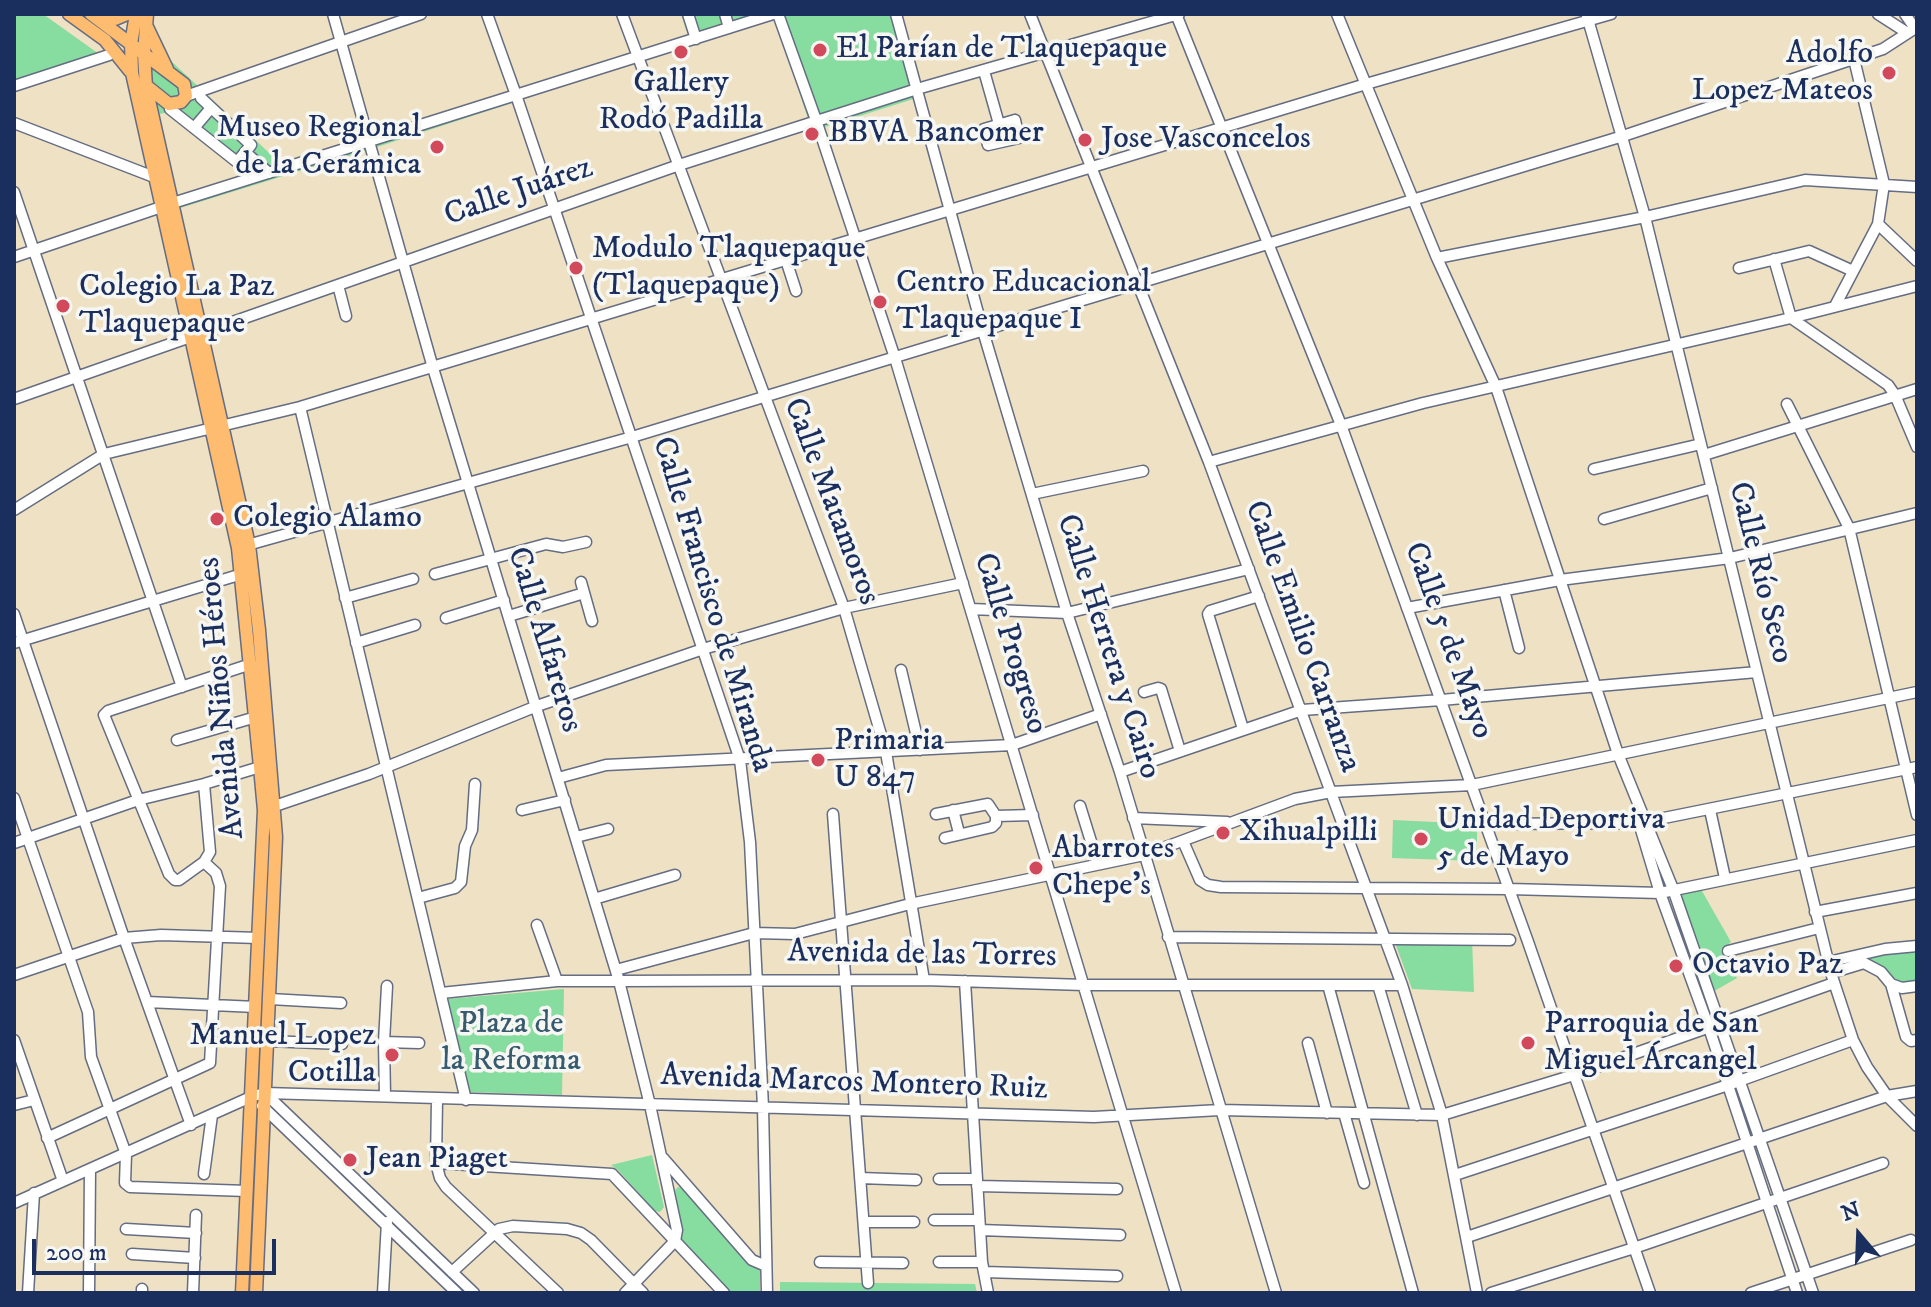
<!DOCTYPE html>
<meta charset="utf-8">
<style>
body{margin:0}
#map{position:relative;width:1931px;height:1307px;overflow:hidden;background:#efe1c4;font-family:"IM FELL DW Pica",serif}
canvas{display:block}
.frame{position:absolute;inset:0;border:16px solid #1b2f5e;pointer-events:none}
.north{position:absolute;left:1819px;top:1195px;width:80px;height:80px;-webkit-text-stroke:6px #f6f6f2;paint-order:stroke;rotate:341deg;font-size:22px;font-weight:700;line-height:32px;text-align:center;color:#1b2f5e}
.north::after{content:'';display:block;margin:auto;width:28px;height:36px;background:#1b2f5e;clip-path:polygon(50% 0,100% 100%,50% 72%,0 100%)}
.scale{position:absolute;left:32px;top:1239px;width:244px;height:36px;box-sizing:border-box;border:4px solid #1b2f5e;border-top:0;padding-left:10px;font-size:24px;line-height:28px;white-space:nowrap;color:#1b2f5e;-webkit-text-stroke:6px #f6f6f2;paint-order:stroke}
</style>
<div id="map">
<canvas width="1931" height="1307"></canvas>
<div class="frame"></div>
<div class="north">N</div>
<div class="scale">200 m</div>
</div>
<script>
const context = document.querySelector('canvas').getContext('2d');
context.lineJoin = 'round';
function fillPath(path, color) { context.fillStyle = color; context.fill(path, 'evenodd'); }
const toPath = rows => new Path2D(rows.map(r => 'M' + r).join(''));
function strokePath(path, color, width, dash) { context.strokeStyle = color; context.lineWidth = width; context.lineCap = dash ? 'butt' : 'round'; context.setLineDash(dash || []); context.stroke(path); }
function drawText(font, color, halo, rows, align = 'center') {
  context.font = font + ' "IM FELL DW Pica",serif'; context.lineWidth = 7; context.setLineDash([]); context.textBaseline = 'middle'; context.strokeStyle = halo; context.fillStyle = color; for (const [text, x, y, turn = 0] of rows) {
    context.save(); context.translate(x, y); context.rotate((+turn || 0) * Math.PI / 180); context.textAlign = isNaN(turn) ? turn : align; if (halo) context.strokeText(text, 0, 0); context.fillText(text, 0, 0); context.restore();
  }
}
const green = toPath([
 [14,14,43,14,99,54,14,83],
 [681,14,900,14,923,96,812,131,775,17,371,149,180,208,178,197,250,173,233,164,168,112,160,114,150,80,151,68,159,61,170,60,281,164,688,35],
 [1393,820,1477,824,1477,861,1392,858],
 [1698,884,1731,942,1721,950,1737,978,1711,993,1675,890],
 [1472,939,1474,992,1412,989,1394,940],
 [1917,946,1917,986,1902,988,1871,965,1830,970,1829,963],
 [564,989,562,1095,468,1092,447,999],
 [275,1106,390,1212,385,1219,269,1113],
 [652,1155,664,1207,660,1212,655,1211,618,1170,611,1165],
 [678,1187,685,1188,750,1266,760,1268,760,1293,729,1293,681,1240,682,1229,675,1190],
 [780,1282,975,1284,977,1293,780,1293]
]);
const minor = toPath([
 [333,14,433,368,619,981,650,1105,677,1230,675,1241,625,1293],
 [487,14,516,95,740,760,750,842,763,1107,767,1293],
 [622,14,844,608,886,752,924,980],
 [688,14,696,39],
 [725,14,729,28],
 [778,14,816,120,895,358,1176,1293],
 [896,14,983,331,1067,613,1120,772,1276,1293],
 [1030,14,1209,462,1402,985,1442,1115,1477,1293],
 [1176,14,1341,425,1527,939,1650,1293],
 [1337,14,1437,258,1496,387,1618,754,1673,889,1813,1293],
 [1878,14,1906,32],
 [1905,14,1914,27],
 [1587,16,1645,217,1831,973,1853,1040,1867,1067,1887,1096,1917,1126],
 [984,71,999,124],
 [14,86,109,55],
 [186,96,421,14],
 [170,109,237,162,251,145,201,98],
 [1015,120,1019,138,988,145,984,129,1015,120],
 [14,123,154,177],
 [194,128,211,108],
 [245,152,269,173],
 [14,192,182,687],
 [1878,224,1917,261],
 [14,257,176,202,773,14],
 [1437,258,1645,217,1805,180,1917,187],
 [1774,259,1791,318,1888,385,1895,395,1917,447],
 [786,260,796,291],
 [1739,268,1809,251,1853,271],
 [338,285,346,316],
 [1835,306,1878,224,1884,184,1854,59],
 [14,399,679,165,917,89,1179,14],
 [1787,404,1849,528,1917,815],
 [300,407,466,1100],
 [1704,455,1917,389],
 [1209,462,1423,403,1791,318,1917,286],
 [1594,469,1701,444],
 [1032,494,1143,471],
 [14,510,104,454,300,407,1366,84,1611,14],
 [1604,519,1712,488],
 [244,546,632,437,1623,136,1883,49,1917,27],
 [435,574,546,544,563,547,586,542],
 [581,582,592,621],
 [1504,590,1519,648],
 [345,598,413,579],
 [1407,608,1560,580,1730,558,1917,513],
 [971,609,1067,613,1249,569],
 [14,614,124,938,191,1125],
 [509,616,584,593],
 [446,618,504,600],
 [14,643,242,574],
 [356,643,415,625],
 [901,670,920,750],
 [1144,692,1158,688,1161,689,1180,751],
 [1243,729,1208,614,1210,611,1259,596],
 [177,740,256,717],
 [1120,772,1302,710,1441,700,1757,672],
 [558,778,606,765,1012,745,1101,714],
 [204,784,210,852,204,862,179,880,175,880,169,874,104,715,108,711,251,664],
 [14,798,88,1012,91,1057,126,1154,125,1183,130,1187,247,1191],
 [1080,806,1098,864],
 [266,809,369,774,537,706,703,649,844,608,963,583],
 [522,810,565,800],
 [953,810,959,833],
 [1710,810,1725,878],
 [833,814,868,1283],
 [936,814,988,804,996,816,996,823,992,827,945,838],
 [1641,814,1639,823,1660,893,1709,1028,1797,1293],
 [996,816,1033,815],
 [1133,818,1227,822],
 [1486,824,1639,823,1917,767],
 [576,837,608,829],
 [1183,841,1200,880,1208,885,1221,887,1509,889,1660,893,1917,840],
 [14,843,138,800,204,784,260,767],
 [418,898,455,888,461,882,465,846,472,830,475,784],
 [594,899,675,875],
 [1815,912,1917,893],
 [537,925,557,981],
 [1168,937,1510,940],
 [1728,951,1819,928],
 [1828,962,1885,949,1917,946],
 [616,970,754,933,795,934,910,904,1144,855,1295,799,1331,792,1472,785,1917,692],
 [1831,973,1864,963,1881,972,1891,984,1906,1037,1911,1041,1917,1040],
 [14,975,124,938,161,935,259,938],
 [965,981,982,1262,988,1293],
 [1891,984,1902,988,1917,986],
 [1328,985,1413,1293],
 [1378,985,1417,1115],
 [441,993,557,981,619,981,924,980,1084,985,1402,985],
 [270,999,341,1003],
 [147,1002,256,1007],
 [14,1040,63,1181],
 [268,1041,342,1044],
 [384,1042,419,1043],
 [1308,1043,1327,1113],
 [265,1093,474,1293],
 [385,1096,384,1042,387,986],
 [437,1099,436,1163,440,1178,446,1187,558,1293],
 [14,1105,34,1100],
 [262,1106,457,1293],
 [1344,1113,1364,1183],
 [47,1138,210,1063,220,886,216,873,204,862],
 [663,1158,752,1260,766,1266],
 [436,1163,612,1174,724,1293],
 [204,1174,212,1115],
 [1455,1175,1728,1085,1853,1040],
 [860,1178,916,1180],
 [939,1179,977,1179],
 [977,1186,1117,1189],
 [14,1203,253,1096,265,1093,1094,1117,1220,1110,1442,1115,1574,1075,1834,983],
 [934,1220,979,1220],
 [864,1222,914,1222],
 [126,1229,196,1233],
 [980,1230,1120,1235],
 [1467,1237,1887,1096,1917,1091],
 [132,1254,195,1258],
 [820,1262,903,1263],
 [939,1262,982,1262],
 [452,1272,499,1229,513,1226,567,1229,581,1233,591,1240,643,1293],
 [984,1272,1117,1276],
 [28,1293,34,1193],
 [89,1293,90,1170],
 [142,1293,142,1289],
 [193,1293,196,1215],
 [383,1293,387,1222],
 [1491,1293,1634,1248,1883,1163],
 [1751,1293,1911,1240]
]);
const major = toPath([
 [69,14,105,40,130,71],
 [91,14,184,84,186,96,181,102,169,104,144,84],
 [136,14,131,44,132,73,238,548,260,767,264,810,242,1293],
 [147,14,144,54,146,87,249,545,259,630,276,837,256,1293],
 [100,17,115,19,127,14],
 [147,27,167,69]
]);
const markers = [
 [820,50,8,"#d1495b"],
 [681,52,8,"#d1495b"],
 [1889,73,8,"#d1495b"],
 [812,134,8,"#d1495b"],
 [1085,140,8,"#d1495b"],
 [437,147,8,"#d1495b"],
 [576,268,8,"#d1495b"],
 [880,302,8,"#d1495b"],
 [63,306,8,"#d1495b"],
 [217,519,8,"#d1495b"],
 [818,760,8,"#d1495b"],
 [1223,833,8,"#d1495b"],
 [1421,839,8,"#d1495b"],
 [1036,868,8,"#d1495b"],
 [1676,966,8,"#d1495b"],
 [1528,1043,8,"#d1495b"],
 [392,1055,8,"#d1495b"],
 [350,1160,8,"#d1495b"]
];
const poiNames = [
 ["El Parían de Tlaquepaque",836,50],
 ["Adolfo",1873,55,"right"],
 ["Lopez Mateos",1873,92,"right"],
 ["Gallery",681,84,"center"],
 ["Rodó Padilla",681,121,"center"],
 ["Museo Regional",421,129,"right"],
 ["de la Cerámica",421,166,"right"],
 ["BBVA Bancomer",828,134],
 ["Jose Vasconcelos",1101,140],
 ["Modulo Tlaquepaque",592,250],
 ["(Tlaquepaque)",592,287],
 ["Centro Educacional",896,284],
 ["Tlaquepaque I",896,321],
 ["Colegio La Paz",79,288],
 ["Tlaquepaque",79,325],
 ["Colegio Alamo",233,519],
 ["Primaria",834,742],
 ["U 847",834,779],
 ["Unidad Deportiva",1437,821],
 ["5 de Mayo",1437,858],
 ["Xihualpilli",1239,833],
 ["Abarrotes",1052,850],
 ["Chepe's",1052,887],
 ["Octavio Paz",1692,966],
 ["Parroquia de San",1544,1025],
 ["Miguel Árcangel",1544,1062],
 ["Manuel Lopez",376,1037,"right"],
 ["Cotilla",376,1074,"right"],
 ["Jean Piaget",366,1160]
];
const streetNames = [
 ["Calle Juárez",519,193,-19],
 ["Calle Matamoros",830,502,69],
 ["Calle Río Seco",1759,573,76],
 ["Calle Francisco de Miranda",711,605,73],
 ["Calle Emilio Carranza",1301,637,70],
 ["Calle Alfareros",543,640,73],
 ["Calle 5 de Mayo",1447,641,70],
 ["Calle Progreso",1009,644,73],
 ["Calle Herrera y Cairo",1107,647,72],
 ["Avenida Niños Héroes",223,698,-95],
 ["Avenida de las Torres",922,956,1],
 ["Avenida Marcos Montero Ruiz",854,1084,2]
];
const parkNames = [
 ["Plaza de",511,1025],
 ["la Reforma",511,1062]
];
fillPath(green, '#87dc9f');
strokePath(minor, '#656d82', 13);
strokePath(major, '#656d82', 15);
strokePath(minor, '#fff', 10);
strokePath(major, '#fdbc70', 12);
for (const [x, y, r, color] of markers) { const dot = new Path2D(); dot.arc(x, y, r, 0, 2 * Math.PI); context.fillStyle = color; context.fill(dot); strokePath(dot, '#f6f6f2', 3); }
drawText('32px', '#1b2f5e', '#f6f6f2', poiNames, 'left');
drawText('32px', '#1b2f5e', '#f6f6f2', streetNames);
drawText('32px', '#365a6e', '#f6f6f2', parkNames);
</script>
